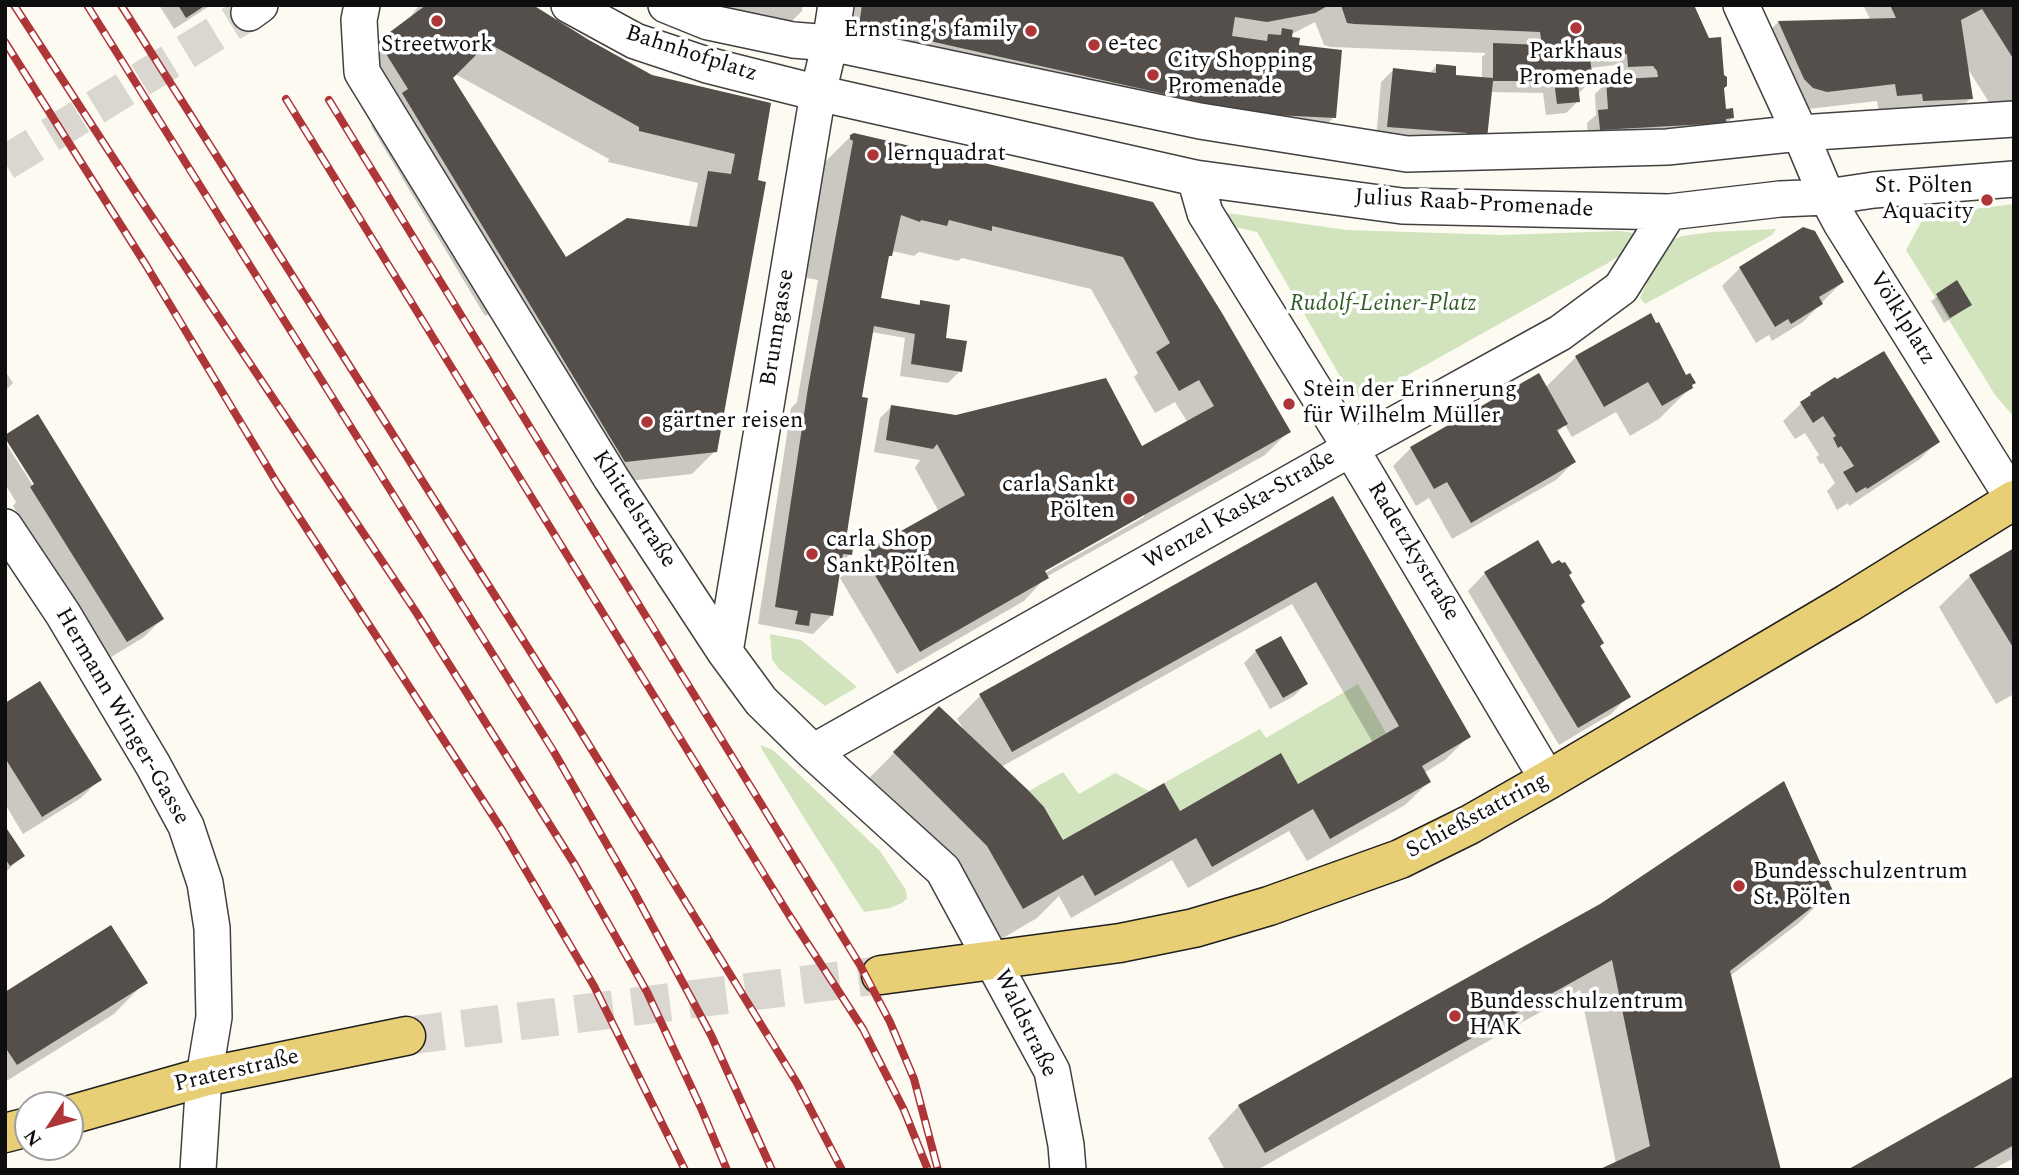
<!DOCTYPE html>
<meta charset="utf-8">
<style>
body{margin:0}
#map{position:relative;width:2019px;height:1175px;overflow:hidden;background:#fdfbf1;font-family:Spectral,serif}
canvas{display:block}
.frame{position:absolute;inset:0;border:7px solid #0e0e0e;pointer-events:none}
.north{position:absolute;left:14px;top:1091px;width:70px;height:70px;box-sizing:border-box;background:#fff;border:2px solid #9f9f9f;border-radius:50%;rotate:234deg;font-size:19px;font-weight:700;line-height:28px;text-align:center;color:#0e0e0e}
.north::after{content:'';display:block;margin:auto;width:24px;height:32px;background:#ae3639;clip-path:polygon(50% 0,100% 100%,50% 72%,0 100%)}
</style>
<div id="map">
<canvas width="2019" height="1175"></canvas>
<div class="frame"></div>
<div class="north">N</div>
</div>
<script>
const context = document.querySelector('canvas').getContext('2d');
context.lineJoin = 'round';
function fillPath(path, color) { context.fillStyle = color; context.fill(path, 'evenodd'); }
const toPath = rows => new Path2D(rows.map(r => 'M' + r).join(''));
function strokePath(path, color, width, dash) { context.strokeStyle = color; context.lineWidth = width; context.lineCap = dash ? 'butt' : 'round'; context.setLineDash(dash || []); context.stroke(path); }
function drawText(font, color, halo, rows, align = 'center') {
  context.font = font + ' Spectral,serif'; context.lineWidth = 7; context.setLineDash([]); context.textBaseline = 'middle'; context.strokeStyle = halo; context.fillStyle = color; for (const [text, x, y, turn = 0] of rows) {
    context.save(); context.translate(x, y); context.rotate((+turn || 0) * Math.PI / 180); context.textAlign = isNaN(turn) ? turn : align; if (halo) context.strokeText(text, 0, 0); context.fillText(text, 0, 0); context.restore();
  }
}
const green = toPath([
 [2014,204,2014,417,1995,395,1906,250,1925,215],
 [1227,213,1347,230,1502,235,1620,231,1634,233,1635,238,1627,251,1608,263,1399,380,1356,398,1345,385,1257,232,1227,225],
 [1776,229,1772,235,1645,304,1640,298,1657,261,1674,239,1682,236,1712,232],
 [770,634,801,640,857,687,825,706,779,669,772,659],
 [1358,684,1386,733,1298,784,1281,754,1180,811,1164,783,1260,729,1266,738],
 [761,745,773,750,880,851,906,890,907,898,902,903,890,908,864,912,814,834,761,748],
 [1063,772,1079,794,1115,773,1149,791,1063,840,1044,807,1029,791]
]);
const shadow = toPath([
 [159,5,211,5,174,29],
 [419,5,530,5,588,42,651,76,769,104,715,451,692,474,602,484,495,311,485,316,371,126,377,120,347,74,379,42,408,21],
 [455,74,609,159,608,162,698,183,688,229,566,259,451,78],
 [683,5,803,5,802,11,770,43],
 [843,5,1693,5,1723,89,1724,110,1732,118,1720,130,1588,141,1587,123,1596,115,1595,94,1607,82,1617,81,1615,65,1590,68,1591,81,1579,93,1578,101,1566,113,1546,115,1543,93,1490,92,1486,138,1376,139,1381,82,1393,70,1429,74,1437,65,1454,76,1482,79,1482,57,1486,53,1331,47,1324,45,1315,22,1290,35,1334,117,1316,135,836,48],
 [1863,5,2014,5,2014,110,1999,118,1966,66,1971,98,1953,116,1879,113,1877,101,1808,109,1761,40,1778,22,1871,21],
 [851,136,1152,203,1288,432,1265,455,1046,577,1024,601,897,674,840,578,863,555,939,512,915,468,920,460,874,452,880,418,892,406,1142,448,1188,423,1175,402,1155,413,1134,377,1138,373,1091,289,962,258,958,261,919,252,914,256,892,251,887,260,879,300,917,306,921,302,960,371,948,383,900,376,905,338,871,332,860,398,845,535,850,554,839,565,831,616,813,634,758,624,791,408,797,402,818,280,802,277,823,172,819,168],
 [1144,513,1144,517,1038,577,1037,574],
 [1803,228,1842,282,1803,322,1772,341,1769,335,1756,343,1722,286,1740,268],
 [1957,283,1970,305,1944,323,1931,301],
 [1576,357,1685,377,1691,387,1659,419,1630,436,1616,412,1572,437,1565,425,1557,433,1574,462,1556,480,1452,539,1429,498,1416,506,1393,466,1411,448,1545,388],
 [5,371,13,383,5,391],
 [1811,394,1938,441,1920,459,1849,506,1848,503,1837,510,1827,491,1835,483,1823,463,1820,464,1816,457,1819,455,1805,433,1795,439,1783,421],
 [37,417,162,619,144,637,108,659,13,506,16,502,5,484,5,442,37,492,40,491,8,439,5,439,5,437],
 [1332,498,1468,737,1445,760,1424,773,1429,782,1405,805,1307,861,1289,831,1188,888,1172,860,1071,918,1059,896,1037,918,979,952,944,890,850,797,939,708,964,730,957,719,980,696],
 [1292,604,1373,743,1297,787,1062,843,1001,767],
 [2014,550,2014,694,1996,704,1939,607,1970,576],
 [1485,573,1567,575,1598,646,1628,696,1611,714,1559,745,1468,591],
 [1256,651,1306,684,1294,696,1270,709,1244,663],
 [5,705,99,780,81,798,23,834,5,804],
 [5,829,23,855,5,873],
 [1831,891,1799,923,1730,976,1780,1170,1616,1163,1580,990,1257,1170,1225,1170,1208,1138,1239,1106,1601,906],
 [145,982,114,1014,5,1082,5,994],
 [2014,1078,2014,1158,1992,1170,1850,1170]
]);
const building = toPath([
 [178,5,206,5,186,18],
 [426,5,533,5,589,40,652,75,771,103,758,180,766,182,717,452,625,462,402,93,408,89,378,41],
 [488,43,639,127,639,131,735,154,731,174,708,171,697,227,627,218,566,257,453,78],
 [862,5,1329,5,1315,13,1267,22,1235,17,1232,36,1267,41,1268,34,1281,35,1282,28,1293,30,1292,37,1300,38,1299,45,1342,50,1336,118,1212,112,1213,105,859,25],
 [1341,5,1694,5,1709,38,1721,37,1724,75,1727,77,1727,86,1724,88,1726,109,1733,108,1734,118,1726,119,1726,123,1600,130,1598,110,1608,109,1606,80,1658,77,1657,71,1653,66,1628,67,1627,54,1590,58,1593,81,1578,83,1580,102,1557,104,1554,81,1493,81,1487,139,1466,136,1467,133,1387,127,1393,68,1436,73,1436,64,1456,66,1456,75,1493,78,1493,43,1542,45,1540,32,1354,24,1347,23],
 [1890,5,2014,5,2014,60,1982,9,1961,20,1973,99,1923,101,1922,94,1897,96,1895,84,1827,92,1813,88,1804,79,1778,21,1896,18],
 [854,133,1153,202,1222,313,1291,432,1045,571,1049,578,920,652,862,553,965,495,937,444,933,449,886,440,891,405,956,415,1106,378,1142,446,1214,406,1199,380,1179,391,1156,352,1170,343,1123,257,992,226,992,231,949,220,947,226,921,220,920,222,901,215,892,256,889,256,881,298,920,305,920,300,950,305,946,338,967,341,962,372,911,364,915,334,874,326,862,397,868,398,847,533,855,534,852,555,843,554,833,616,811,613,809,626,795,624,798,611,775,607,808,388,853,141,850,139,850,135],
 [1803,227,1815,231,1844,282,1819,297,1823,304,1791,324,1788,319,1775,327,1739,267],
 [1957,280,1972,305,1950,318,1936,294],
 [1651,313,1656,323,1659,322,1686,375,1690,373,1696,383,1692,385,1693,388,1662,406,1648,382,1604,407,1575,356],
 [1884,351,1940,442,1867,489,1866,487,1856,493,1843,472,1854,466,1841,446,1838,448,1833,438,1836,436,1823,416,1813,423,1800,402,1811,395,1810,393,1835,377,1837,379],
 [1539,373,1568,424,1557,430,1576,462,1471,523,1447,482,1434,489,1410,447],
 [38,414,164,619,127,642,30,487,34,484,5,438,5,435],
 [1333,496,1471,737,1422,766,1431,782,1330,839,1313,809,1212,867,1196,838,1095,896,1083,875,1023,909,987,846,893,752,939,706,1029,791,1044,807,1063,840,1164,783,1180,811,1281,753,1298,784,1399,726,1316,582,1012,752,979,694],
 [1538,540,1552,564,1559,560,1562,563,1565,562,1572,573,1569,575,1585,602,1581,605,1604,643,1600,646,1631,697,1578,728,1484,572],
 [2014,548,2014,649,1969,575],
 [1281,636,1308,684,1283,698,1255,650],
 [40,681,102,780,42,817,5,758,5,703],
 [1784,781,1833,891,1730,971,1781,1170,1598,1170,1650,1146,1612,960,1265,1153,1238,1105,1600,904],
 [5,826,25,856,10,866,5,858],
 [111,925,148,983,17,1065,5,1047,5,992],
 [2014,1076,2014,1145,1970,1170,1847,1170]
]);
const minorTunnel = toPath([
 [5,163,249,13]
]);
const majorTunnel = toPath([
 [406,1036,881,975]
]);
const minor = toPath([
 [362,5,359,20,362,72,611,478,725,652,761,701,813,752,943,870,1052,1071,1066,1145,1068,1170],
 [569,5,635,41,707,65,818,93,1195,178,1402,206,1669,212,1780,199,1827,197,1874,190,2014,179],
 [666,5,708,22,793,40,830,43,1200,121,1407,154,1667,147,1800,133,2014,119],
 [1741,5,1800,133,1827,197,1841,223,2014,500],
 [249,13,260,5],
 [1195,178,1205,213,1339,429,1548,780],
 [5,527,63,614,153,765,186,826,205,883,212,928,214,1017,204,1077,198,1170],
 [725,652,818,93,830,43,836,5],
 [813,752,1350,449,1560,333,1621,288,1669,212]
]);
const major = toPath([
 [881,975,1120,943,1194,928,1269,906,1400,859,1469,825,1548,780,1848,603,2014,500],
 [70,1115,204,1077,406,1036],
 [5,1133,28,1127]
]);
const rail = toPath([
 [14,5,138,196,416,612,575,865,647,992,701,1108,727,1170],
 [87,5,554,752,634,892,711,1035,772,1170],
 [121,5,568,711,797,1083,842,1170],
 [5,42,146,265,277,483,502,830,594,986,685,1170],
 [286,99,789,915,863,1029,904,1110,928,1170],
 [329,100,860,965,890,1022,914,1079,938,1170]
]);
const markers = [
 [437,21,7,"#ae3639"],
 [1576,28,7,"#ae3639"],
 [1031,31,7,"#ae3639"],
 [1094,45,7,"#ae3639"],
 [1153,75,7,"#ae3639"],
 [873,155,7,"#ae3639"],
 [1987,200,7,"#ae3639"],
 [1289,404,7,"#ae3639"],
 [647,422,7,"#ae3639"],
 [1129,499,7,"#ae3639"],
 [812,554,7,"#ae3639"],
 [1739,886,7,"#ae3639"],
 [1455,1016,7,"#ae3639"]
];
const poiNames = [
 ["Ernsting's family",1017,31,"right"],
 ["e-tec",1108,45],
 ["Streetwork",437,46,"center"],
 ["Parkhaus",1576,53,"center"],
 ["Promenade",1576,79,"center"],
 ["City Shopping",1167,62],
 ["Promenade",1167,88],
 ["lernquadrat",887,155],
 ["St. Pölten",1973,187,"right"],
 ["Aquacity",1973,213,"right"],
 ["Stein der Erinnerung",1303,391],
 ["für Wilhelm Müller",1303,417],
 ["gärtner reisen",661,422],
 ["carla Sankt",1115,486,"right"],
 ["Pölten",1115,512,"right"],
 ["carla Shop",826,541],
 ["Sankt Pölten",826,567],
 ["Bundesschulzentrum",1753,873],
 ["St. Pölten",1753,899],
 ["Bundesschulzentrum",1469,1003],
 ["HAK",1469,1029]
];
const streetNames = [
 ["Bahnhofplatz",691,55,18],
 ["Julius Raab-Promenade",1474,205,3],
 ["Völklplatz",1901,319,58],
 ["Brunngasse",779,328,-81],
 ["Khittelstraße",633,510,57],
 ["Wenzel Kaska-Straße",1240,511,-30],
 ["Radetzkystraße",1412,552,59],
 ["Hermann Winger-Gasse",121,717,60],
 ["Schießstattring",1478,817,-28],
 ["Waldstraße",1024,1024,64],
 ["Praterstraße",237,1072,-13]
];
const parkNames = [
 ["Rudolf-Leiner-Platz",1383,305]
];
fillPath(green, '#d1e4be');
fillPath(shadow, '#0003');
fillPath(building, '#554f4b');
strokePath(minorTunnel, '#d9d7cf', 35, [35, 18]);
strokePath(majorTunnel, '#d9d7cf', 38, [38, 19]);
strokePath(minor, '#414141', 38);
strokePath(major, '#1f1f1f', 41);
strokePath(minor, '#fff', 35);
strokePath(major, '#e8cf75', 38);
strokePath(rail, '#ae3639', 8);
strokePath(rail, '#fff', 5, [16]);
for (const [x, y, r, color] of markers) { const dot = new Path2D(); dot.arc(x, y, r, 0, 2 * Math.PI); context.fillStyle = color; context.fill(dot); strokePath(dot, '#fff', 2.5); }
drawText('23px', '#0e0e0e', '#fff', poiNames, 'left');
drawText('23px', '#0e0e0e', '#fff', streetNames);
drawText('italic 23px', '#305e26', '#fff', parkNames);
</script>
